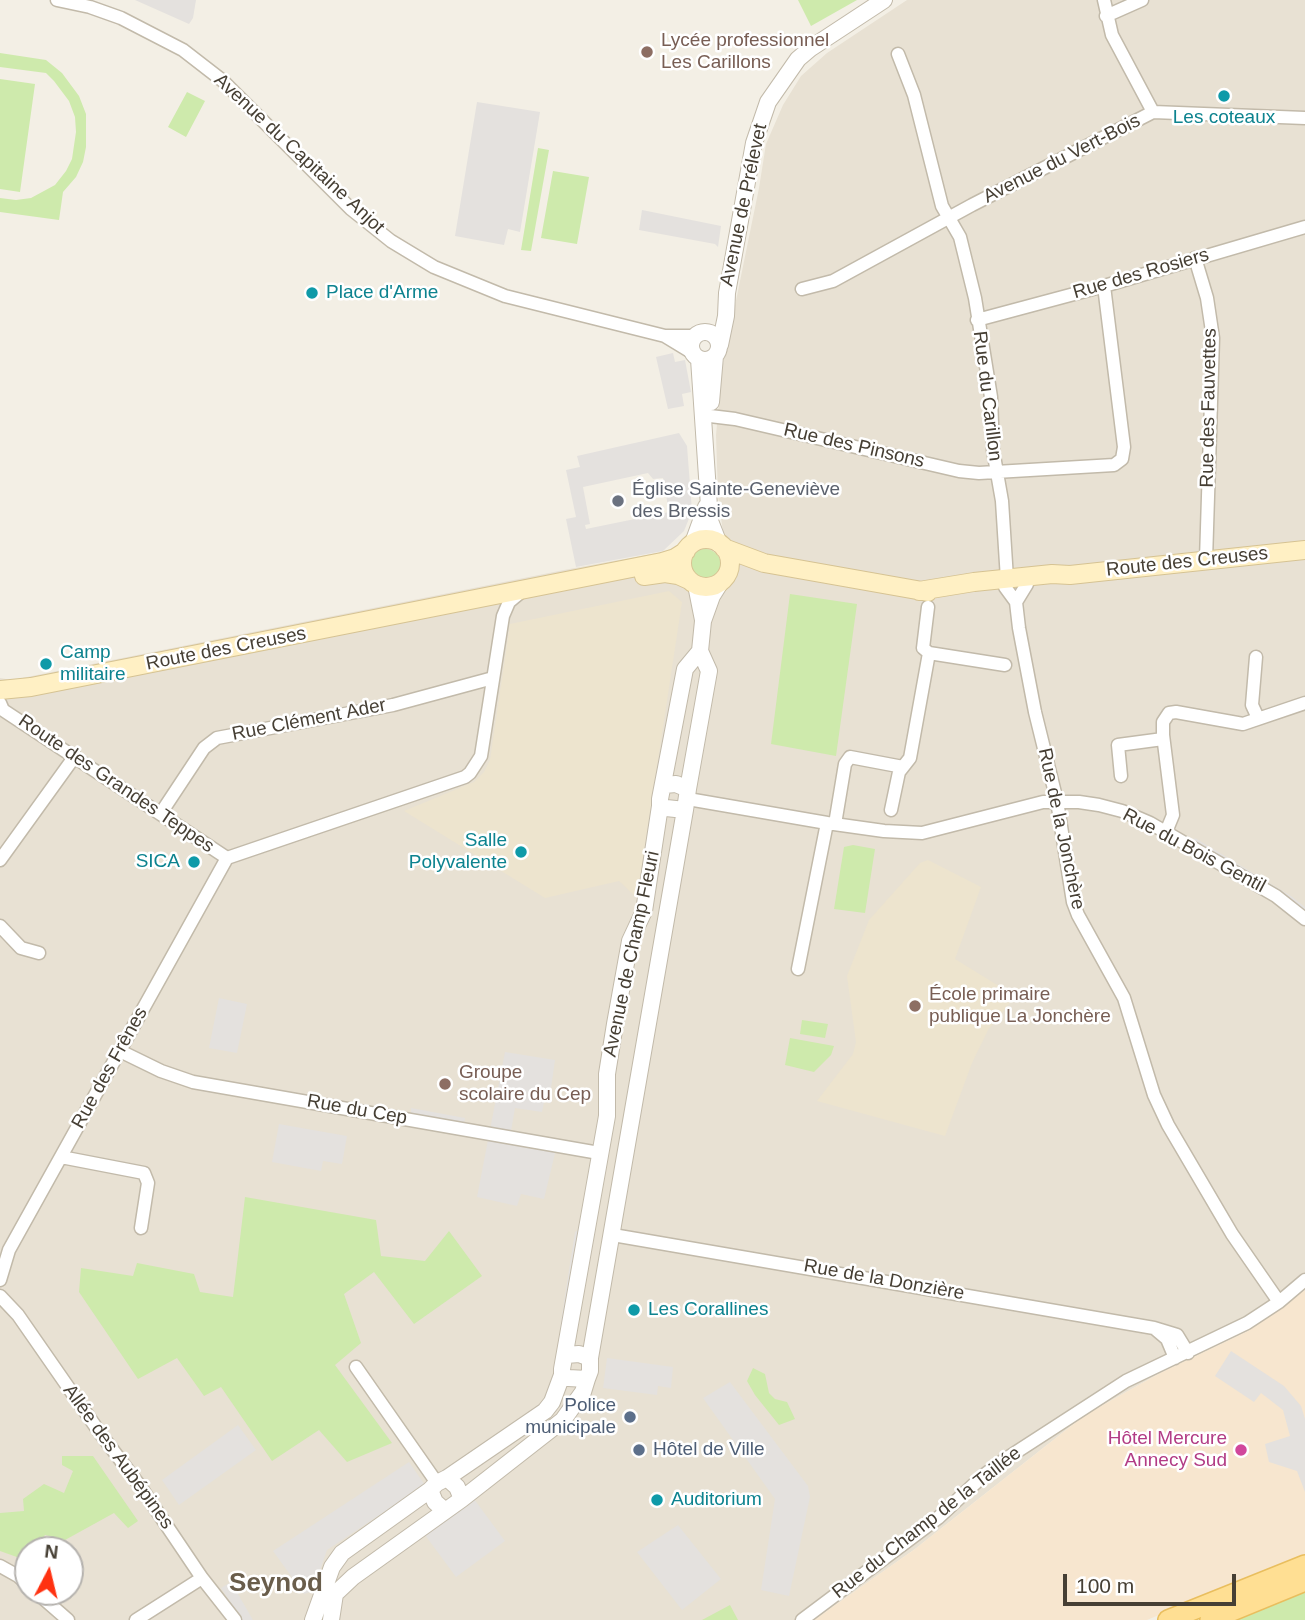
<!DOCTYPE html>
<meta charset="utf-8">
<style>
body{margin:0}
#map{position:relative;width:1305px;height:1620px;overflow:hidden;background:#f3efe5;font-family:Arial,sans-serif}
canvas{display:block}
.north{position:absolute;left:14px;top:1536px;width:70px;height:70px;box-sizing:border-box;background:#fff;border:2px solid #b5b2ae;border-radius:50%;rotate:7deg;font-size:19px;font-weight:700;line-height:28px;text-align:center;color:#463f34}
.north::after{content:'';display:block;margin:auto;width:24px;height:32px;background:#ff3211;clip-path:polygon(50% 0,100% 100%,50% 72%,0 100%)}
.scale{position:absolute;left:1063px;top:1574px;width:173px;height:32px;box-sizing:border-box;border:4px solid #463f34;border-top:0;padding-left:9px;font-size:21px;line-height:24px;white-space:nowrap;color:#463f34;-webkit-text-stroke:5px #fff;paint-order:stroke}
</style>
<div id="map">
<canvas width="1305" height="1620"></canvas>
<div class="north">N</div>
<div class="scale">100 m</div>
</div>
<script>
const context = document.querySelector('canvas').getContext('2d');
context.lineJoin = 'round';
function fillPath(path, color) { context.fillStyle = color; context.fill(path, 'evenodd'); }
const toPath = rows => new Path2D(rows.map(r => 'M' + r).join(''));
function strokePath(path, color, width, dash) { context.strokeStyle = color; context.lineWidth = width; context.lineCap = dash ? 'butt' : 'round'; context.setLineDash(dash || []); context.stroke(path); }
function drawText(font, color, halo, rows, align = 'center') {
  context.font = font + ' Arial,sans-serif'; context.lineWidth = 5; context.setLineDash([]); context.textBaseline = 'middle'; context.strokeStyle = halo; context.fillStyle = color; for (const [text, x, y, turn = 0] of rows) {
    context.save(); context.translate(x, y); context.rotate((+turn || 0) * Math.PI / 180); context.textAlign = isNaN(turn) ? turn : align; if (halo) context.strokeText(text, 0, 0); context.fillText(text, 0, 0); context.restore();
  }
}
const residential = toPath([
 [907,0,1305,0,1305,1290,1248,1331,1162,1372,1085,1415,915,1549,814,1620,0,1620,0,678,12,680,564,570,700,545,741,548,728,539,723,532,718,496,716,435,722,369,759,188,766,144,783,105,801,76,827,53],
 [28,1550,70,1550,70,1592,28,1592]
]);
const commercial = toPath([
 [1305,1290,1305,1554,1147,1620,814,1620,915,1549,1085,1415,1162,1372,1248,1331]
]);
const education = toPath([
 [669,591,682,602,637,898,619,881,545,898,404,811,474,782,484,772,490,760,510,624],
 [928,860,981,887,955,959,1007,991,1013,999,988,1030,972,1063,945,1136,817,1101,853,1054,856,1042,847,976,869,920,920,863]
]);
const green = toPath([
 [798,0,857,0,811,26],
 [0,53,46,60,62,73,79,96,86,114,86,147,83,162,76,177,63,192,59,220,0,212,0,198,16,200,31,198,55,185,66,171,72,159,76,132,75,117,69,101,54,81,46,73,0,67],
 [0,79,35,84,20,192,0,189],
 [187,92,205,101,186,137,168,127],
 [538,148,549,150,531,251,521,250],
 [553,171,589,177,577,244,541,238],
 '689 565a16 16 0 1 1 32 0a16 16 0 1 1-32 0Z',
 [790,594,857,604,836,756,771,744],
 [853,845,875,849,865,913,834,909,844,847],
 [802,1020,828,1024,825,1038,800,1034],
 [790,1038,834,1046,831,1055,814,1072,785,1065],
 [245,1197,376,1220,381,1256,425,1261,449,1231,482,1276,414,1324,374,1272,344,1294,361,1343,335,1365,392,1443,347,1462,319,1430,272,1461,221,1387,204,1396,177,1358,138,1379,79,1292,81,1268,133,1276,137,1263,194,1274,200,1292,233,1297],
 [753,1368,765,1374,769,1393,775,1399,787,1402,795,1419,779,1425,755,1395,747,1381],
 [62,1456,93,1456,138,1521,128,1528,114,1513,65,1540,45,1535,36,1550,28,1550,28,1561,0,1551,0,1513,24,1511,23,1499,44,1484,64,1493,73,1471,62,1465],
 [1305,1589,1305,1620,1228,1620],
 [730,1605,738,1620,702,1620]
]);
const parking = toPath([
 [135,0,196,0,193,18,189,24],
 [477,102,540,112,520,232,508,229,504,245,455,236],
 [642,210,721,226,718,247,715,244,639,230],
 [673,353,675,362,685,360,691,392,682,394,684,406,668,409,656,357],
 [679,433,687,446,692,511,684,531,663,551,576,567,566,519,576,517,566,470,580,467,577,456],
 [648,473,653,479,663,478,669,512,586,529,585,525,590,524,583,487],
 [1195,838,1291,896,1305,907,1305,913,1192,843],
 [219,998,247,1004,237,1053,209,1048],
 [505,1052,555,1060,550,1095,551,1103,544,1102,542,1112,515,1108,510,1137,557,1145,544,1199,521,1194,517,1206,477,1197],
 [411,1108,465,1118,464,1124,411,1114],
 [279,1124,347,1136,342,1164,323,1161,321,1171,272,1162],
 [584,1226,568,1324,560,1328,575,1232],
 [1231,1351,1284,1386,1301,1406,1305,1419,1305,1492,1297,1471,1269,1462,1265,1444,1290,1436,1283,1410,1261,1393,1254,1402,1215,1376],
 [607,1358,673,1367,671,1388,658,1386,657,1395,603,1388],
 [730,1382,808,1486,810,1497,789,1596,761,1590,775,1499,703,1398],
 [238,1425,256,1450,179,1505,162,1480],
 [409,1462,425,1485,327,1550,313,1591,304,1594,273,1551],
 [474,1499,505,1541,456,1577,425,1535],
 [678,1525,721,1579,682,1610,637,1552],
 [231,1582,253,1620,242,1620,221,1588]
]);
const minor = toPath([
 [57,0,90,7,121,18,183,50,223,81,351,209,391,241,434,267,505,296,665,336,693,353],
 [1104,0,1112,35,1153,112],
 [1106,16,1142,0],
 [898,54,914,95,942,206,960,237,975,298,991,397,993,450,1002,501,1007,579],
 [1195,258,1207,298,1213,338,1206,560],
 [802,289,833,281,972,205,1153,112,1305,118],
 [977,320,1104,286,1305,227],
 [665,336,695,336],
 [710,416,735,419,959,471,979,473,1114,465,1122,459,1124,447,1104,286],
 [1005,587,1016,602,1019,628,1035,712,1057,801,1073,902,1078,915,1124,998,1154,1095,1168,1125,1232,1234,1279,1302],
 [1016,602,1027,584],
 [929,653,1005,665],
 [1256,657,1252,705,1258,718],
 [0,703,3,710,227,858,465,777,470,773,481,756,503,616,509,602,521,592],
 [1121,776,1118,745,1163,739],
 [688,799,827,823,884,831,922,833,1043,802,1079,802,1099,805,1122,811,1150,823,1276,896,1305,919],
 [891,810,899,772,910,758,929,653,923,648,928,607],
 [161,813,204,748,217,738,393,705,493,678],
 [835,824,845,764,850,757,903,767],
 [1166,832,1173,815,1163,735,1163,722,1169,713,1176,712,1243,724,1305,703],
 [0,860,75,756],
 [0,926,21,948,39,953],
 [798,969,827,823],
 [120,1051,161,1071,193,1082,599,1153],
 [61,1157,144,1173,148,1183,141,1228],
 [613,1235,1154,1328],
 [0,1280,9,1250,227,858],
 [0,1296,18,1315,100,1433,140,1486,202,1578,235,1620],
 [1175,1358,1167,1339,1154,1328,1177,1335,1188,1353],
 [356,1367,437,1483],
 [0,1566,18,1576,28,1585],
 [36,1592,68,1620],
 [136,1620,202,1578],
 [802,1620,938,1518,984,1475,1004,1460,1126,1381,1247,1323,1279,1302,1305,1280]
]);
const tertiary = toPath([
 '691 346a14 14 0 1 1 28 0a14 14 0 1 1-28 0Z',
 [720,345,726,316,727,293,754,143,768,102,798,59,811,48,884,0],
 [699,359,710,521,719,544],
 [711,402,715,356],
 [693,543,706,507],
 [696,585,703,620],
 [664,785,676,784,688,789,685,810,666,808,660,806,660,799,685,669,700,651],
 [688,789,709,671,700,651,703,621,712,596,722,580],
 [566,1355,579,1354,590,1358,590,1371,587,1379,568,1378,562,1375,562,1369,607,1116,607,1074,615,1024,630,941,644,911,660,806],
 [590,1358,685,810],
 [447,1478,545,1411,552,1402,562,1375],
 [462,1499,563,1420,583,1392,587,1379],
 [313,1620,332,1567,342,1553,430,1490],
 [331,1620,335,1594,353,1577,462,1499,457,1487,447,1478,437,1483,430,1490,435,1502,444,1510]
]);
const secondary = toPath([
 '682 563a24 24 0 1 1 48 0a24 24 0 1 1-48 0Z',
 [724,548,764,563,928,592],
 [644,576,665,573,678,575,689,580],
 [919,591,974,582,1052,574,1070,575,1305,550],
 [0,690,31,687,662,562,675,558,686,551]
]);
const primary = toPath([
 [1168,1620,1305,1565],
 [1210,1620,1305,1581]
]);
const markers = [
 [647,52,7,"#8d6e63"],
 [1224,96,7,"#0f9aa8"],
 [312,293,7,"#0f9aa8"],
 [618,501,7,"#6b7280"],
 [46,664,7,"#0f9aa8"],
 [521,852,7,"#0f9aa8"],
 [194,862,7,"#0f9aa8"],
 [915,1006,7,"#8d6e63"],
 [445,1084,7,"#8d6e63"],
 [634,1310,7,"#0f9aa8"],
 [630,1417,7,"#5c6f8a"],
 [639,1450,7,"#5c6f8a"],
 [1241,1450,7,"#d1479c"],
 [657,1500,7,"#0f9aa8"]
];
const educationNames = [
 ["Lycée professionnel",661,41],
 ["Les Carillons",661,63],
 ["École primaire",929,995],
 ["publique La Jonchère",929,1017],
 ["Groupe",459,1073],
 ["scolaire du Cep",459,1095]
];
const cultureNames = [
 ["Les coteaux",1224,118,"center"],
 ["Place d'Arme",326,293],
 ["Camp",60,653],
 ["militaire",60,675],
 ["Salle",507,841,"right"],
 ["Polyvalente",507,863,"right"],
 ["SICA",180,862,"right"],
 ["Les Corallines",648,1310],
 ["Auditorium",671,1500]
];
const streetNames = [
 ["Avenue du Capitaine Anjot",299,154,43],
 ["Avenue du Vert-Bois",1062,159,-27],
 ["Avenue de Prélevet",744,205,-78],
 ["Rue des Rosiers",1141,274,-16],
 ["Rue du Carillon",987,396,83],
 ["Rue des Fauvettes",1209,408,-89],
 ["Rue des Pinsons",854,446,13],
 ["Route des Creuses",1187,562,-6],
 ["Route des Creuses",226,649,-11],
 ["Rue Clément Ader",309,720,-11],
 ["Route des Grandes Teppes",116,784,34],
 ["Rue de la Jonchère",1061,829,78],
 ["Rue du Bois Gentil",1194,851,28],
 ["Avenue de Champ Fleuri",632,954,-78],
 ["Rue des Frênes",110,1068,-61],
 ["Rue du Cep",357,1110,10],
 ["Rue de la Donzière",884,1280,10],
 ["Allée des Aubépines",118,1457,54],
 ["Rue du Champ de la Taillée",927,1523,-38]
];
const worshipNames = [
 ["Église Sainte-Geneviève",632,490],
 ["des Bressis",632,512]
];
const serviceNames = [
 ["Police",616,1406],
 ["municipale",616,1428],
 ["Hôtel de Ville",653,1450,"left"]
];
const hotelNames = [
 ["Hôtel Mercure",1227,1439],
 ["Annecy Sud",1227,1461]
];
const districtNames = [
 ["Seynod",276,1584]
];
fillPath(residential, '#e8e1d3');
fillPath(commercial, '#f7e6cf');
fillPath(education, '#ede4ce');
fillPath(green, '#ceeaac');
fillPath(parking, '#e4e1de');
strokePath(minor, '#c2baaa', 15);
strokePath(tertiary, '#c2baaa', 18);
strokePath(secondary, '#d6c393', 20);
strokePath(primary, '#e9be5e', 22);
strokePath(minor, '#fff', 12);
strokePath(tertiary, '#fff', 16);
strokePath(secondary, '#fff0c4', 18);
strokePath(primary, '#ffdf93', 19);
for (const [x, y, r, color] of markers) { const dot = new Path2D(); dot.arc(x, y, r, 0, 2 * Math.PI); context.fillStyle = color; context.fill(dot); strokePath(dot, '#fff', 2.5); }
drawText('19px', '#785e54', '#fff', educationNames, 'left');
drawText('19px', '#0d838f', '#fff', cultureNames, 'left');
drawText('19px', '#463f34', '#fff', streetNames);
drawText('19px', '#5b616d', '#fff', worshipNames, 'left');
drawText('19px', '#4e5e75', '#fff', serviceNames, 'right');
drawText('19px', '#b23c85', '#fff', hotelNames, 'right');
drawText('bold 26px', '#695d4b', '#fff', districtNames);
</script>
